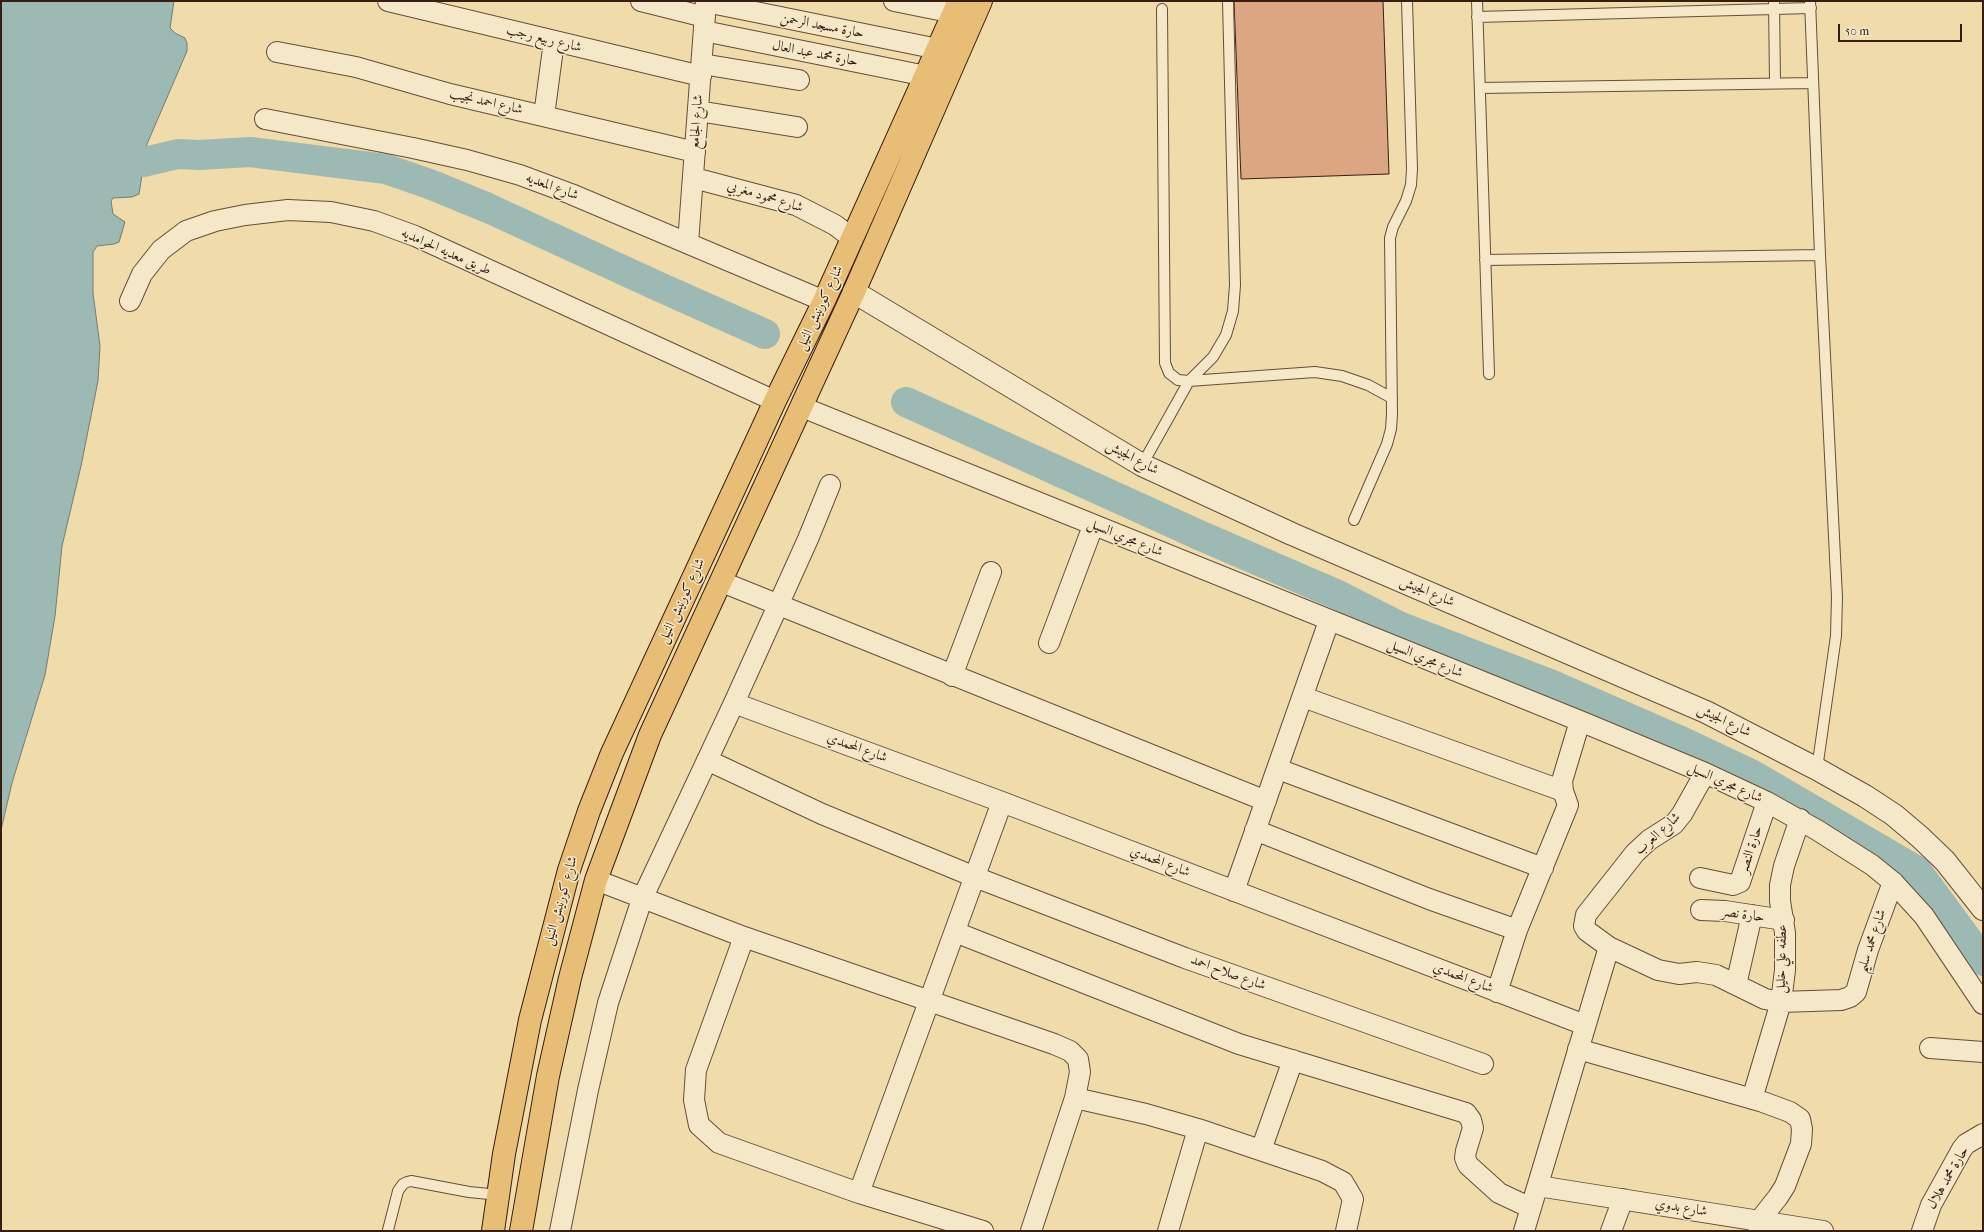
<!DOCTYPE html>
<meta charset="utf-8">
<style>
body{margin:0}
#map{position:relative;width:1984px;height:1232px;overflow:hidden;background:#f0dbab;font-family:"IM FELL French Canon",serif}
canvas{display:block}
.frame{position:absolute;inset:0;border:2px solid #381e11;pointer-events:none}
.scale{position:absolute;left:1838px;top:24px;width:124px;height:18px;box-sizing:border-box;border:2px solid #381e11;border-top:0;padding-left:5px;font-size:12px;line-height:14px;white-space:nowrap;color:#381e11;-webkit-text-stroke:3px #f5e8c8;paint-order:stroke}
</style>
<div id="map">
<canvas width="1984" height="1232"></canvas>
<div class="frame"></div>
<div class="scale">50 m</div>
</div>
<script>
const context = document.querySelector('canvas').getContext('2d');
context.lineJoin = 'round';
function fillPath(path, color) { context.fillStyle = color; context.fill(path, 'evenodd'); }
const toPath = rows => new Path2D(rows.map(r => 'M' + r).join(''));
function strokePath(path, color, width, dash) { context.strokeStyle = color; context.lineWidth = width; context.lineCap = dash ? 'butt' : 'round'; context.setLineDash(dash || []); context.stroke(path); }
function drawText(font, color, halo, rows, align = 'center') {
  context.font = font + ' "IM FELL French Canon",Amiri,serif'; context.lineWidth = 3; context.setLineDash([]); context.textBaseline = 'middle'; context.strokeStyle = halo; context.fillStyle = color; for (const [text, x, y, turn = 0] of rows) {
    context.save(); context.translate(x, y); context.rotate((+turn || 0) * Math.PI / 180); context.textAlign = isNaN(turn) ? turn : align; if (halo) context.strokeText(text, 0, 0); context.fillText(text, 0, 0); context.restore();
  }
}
const water = toPath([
 [1,1,174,1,170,28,175,33,185,38,187,43,187,51,147,144,139,194,132,197,113,198,111,201,113,214,125,222,119,242,114,244,97,246,93,252,93,293,100,346,98,381,81,466,62,546,55,616,45,675,12,783,1,830,1,1]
]);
const river = toPath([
 [144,162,178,154,199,155,250,152,386,169,432,185,488,208,653,284,765,334],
 [906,402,1199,535,1338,595,1401,627,1550,684,1683,742,1751,774,1917,871,1983,961]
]);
const building = toPath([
 [1234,1,1383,1,1389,174,1241,179,1234,1]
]);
const service = toPath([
 [1477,1,1489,374],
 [1774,1,1775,83],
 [1810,1,1820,255,1837,597,1836,636,1817,769],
 [1162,9,1165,363,1169,373,1178,380,1189,381,1315,372,1342,376,1368,385,1392,398],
 [1477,17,1811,8],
 [1480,88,1813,83],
 [1485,260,1820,255],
 [1142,465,1189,381,1213,357,1226,335,1233,311,1235,285,1228,1],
 [1354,520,1387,444,1391,429,1392,414,1390,238,1393,227,1406,201,1411,185,1412,169,1407,1],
 [388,1230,398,1191,403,1184,407,1182,411,1181,469,1192,499,1195]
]);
const minor = toPath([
 [388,1,701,76],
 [641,1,705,17],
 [894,1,954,13],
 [706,2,938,49],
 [704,31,926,76],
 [277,52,356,67,450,94,695,152],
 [702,64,799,80],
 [698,111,797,127],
 [544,116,554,41],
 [265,119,413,148,467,160,520,175,571,194,824,301],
 [694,178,796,205,835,225,852,238],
 [688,243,706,1],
 [130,301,142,274,161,250,186,231,215,221,245,215,288,210,331,212,374,221,415,236,775,401],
 [802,407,1580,721,1705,773,1767,802,1817,830,1872,865,1893,882,1924,916,1983,1004],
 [722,582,1266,801],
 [1049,643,1093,526],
 [952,676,991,572],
 [1303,697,1563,791],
 [734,703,1002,802,1585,1025],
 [707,760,822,814,975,877,1185,958,1483,1064],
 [1278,769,1543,868],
 [1705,773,1682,814,1674,824,1649,840,1635,853,1586,915,1584,926,1587,931,1609,947,1658,970,1679,974,1697,972,1716,975,1765,999,1781,1002,1841,1000,1850,997,1856,992,1868,950,1893,882],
 [1255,830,1429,899,1517,930,1566,810,1568,805,1563,791,1562,781,1580,721],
 [1700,878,1733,885,1740,882,1767,802],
 [596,880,744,937,1054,1044,1070,1051,1078,1059,1080,1072,1075,1098,1031,1231],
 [1234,891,1329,621],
 [1701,910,1725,911,1784,920],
 [955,932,1239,1044,1466,1113,1471,1120,1473,1128,1466,1151,1465,1158,1468,1165,1499,1193,1531,1208],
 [744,937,696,1070,694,1100,699,1125,719,1143,859,1193,983,1231],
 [1736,985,1752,915],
 [1497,992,1517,930],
 [1930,1048,1983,1052],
 [1578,1049,1763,1102,1790,1112,1800,1119,1802,1129,1801,1144,1785,1186,1778,1197,1759,1221,1759,1231],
 [1075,1098,1146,1114,1198,1129,1322,1171,1343,1182,1353,1199,1346,1231],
 [1752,1099,1781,1002,1785,970,1785,933,1780,901,1780,885,1784,866,1800,819],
 [1261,1150,1293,1060],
 [1538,1186,1823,1231],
 [859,1193,1002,802],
 [560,1231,588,1090,608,1003,642,899,734,703,808,539,830,485],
 [1168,1231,1198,1129],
 [1524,1231,1609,947],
 [1611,1231,1623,1199],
 [1922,1231,1931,1205,1962,1149,1966,1144,1983,1134]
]);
const tertiary = toPath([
 [854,292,1142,465,1292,534,1706,712,1817,769,1865,796,1894,815,1920,837,1945,861,1983,909]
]);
const trunk = toPath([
 [493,1231,504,1154,530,1020,569,870,589,811,612,753,775,401,824,301,959,1],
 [521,1231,548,1076,570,978,596,880,650,735,854,292,981,1]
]);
const streetNames = [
 ["حارة مسجد الرحمن",822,26,11],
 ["شارع ربيع رجب",544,39,14],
 ["حارة محمد عبد العال",815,54,11],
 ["شارع احمد نجيب",486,102,13],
 ["شارع الجامع",697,122,-86],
 ["شارع المعديه",552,187,20],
 ["شارع محمود مغربي",765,197,17],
 ["طريق معديه الحوامديه",446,252,24],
 ["شارع كورنيش النيل",820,308,-65],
 ["شارع الجيش",1132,458,28],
 ["شارع مجري السيل",1125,538,22],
 ["شارع الجيش",1427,592,23],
 ["شارع كورنيش النيل",682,601,-65],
 ["شارع مجري السيل",1425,659,22],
 ["شارع الجيش",1724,721,26],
 ["شارع المحمدي",857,748,20],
 ["شارع مجري السيل",1725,783,24],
 ["شارع العرب",1658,834,-42],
 ["حارة النصر",1751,850,-72],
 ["شارع المحمدي",1160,862,21],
 ["شارع كورنيش النيل",561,901,-74],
 ["حارة نصر",1743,915,8],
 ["شارع محمد سليم",1872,941,-72],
 ["عطفه علي خليل",1782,959,-89],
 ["شارع صلاح احمد",1228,973,20],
 ["شارع المحمدي",1463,978,21],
 ["حارة محمد هلال",1948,1178,-60],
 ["شارع بدوي",1681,1208,9]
];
fillPath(water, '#9db9b3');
strokePath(water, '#757b72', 1);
strokePath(river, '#9db9b3', 30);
fillPath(building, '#dda683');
strokePath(building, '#381e11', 1);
strokePath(service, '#664d38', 12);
strokePath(minor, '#664d38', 22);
strokePath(tertiary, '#664d38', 24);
strokePath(trunk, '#381e11', 24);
strokePath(service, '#f5e8c8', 10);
strokePath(minor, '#f5e8c8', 20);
strokePath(tertiary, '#f5e8c8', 22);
strokePath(trunk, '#e8be76', 22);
drawText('14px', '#381e11', '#f5e8c8', streetNames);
</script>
